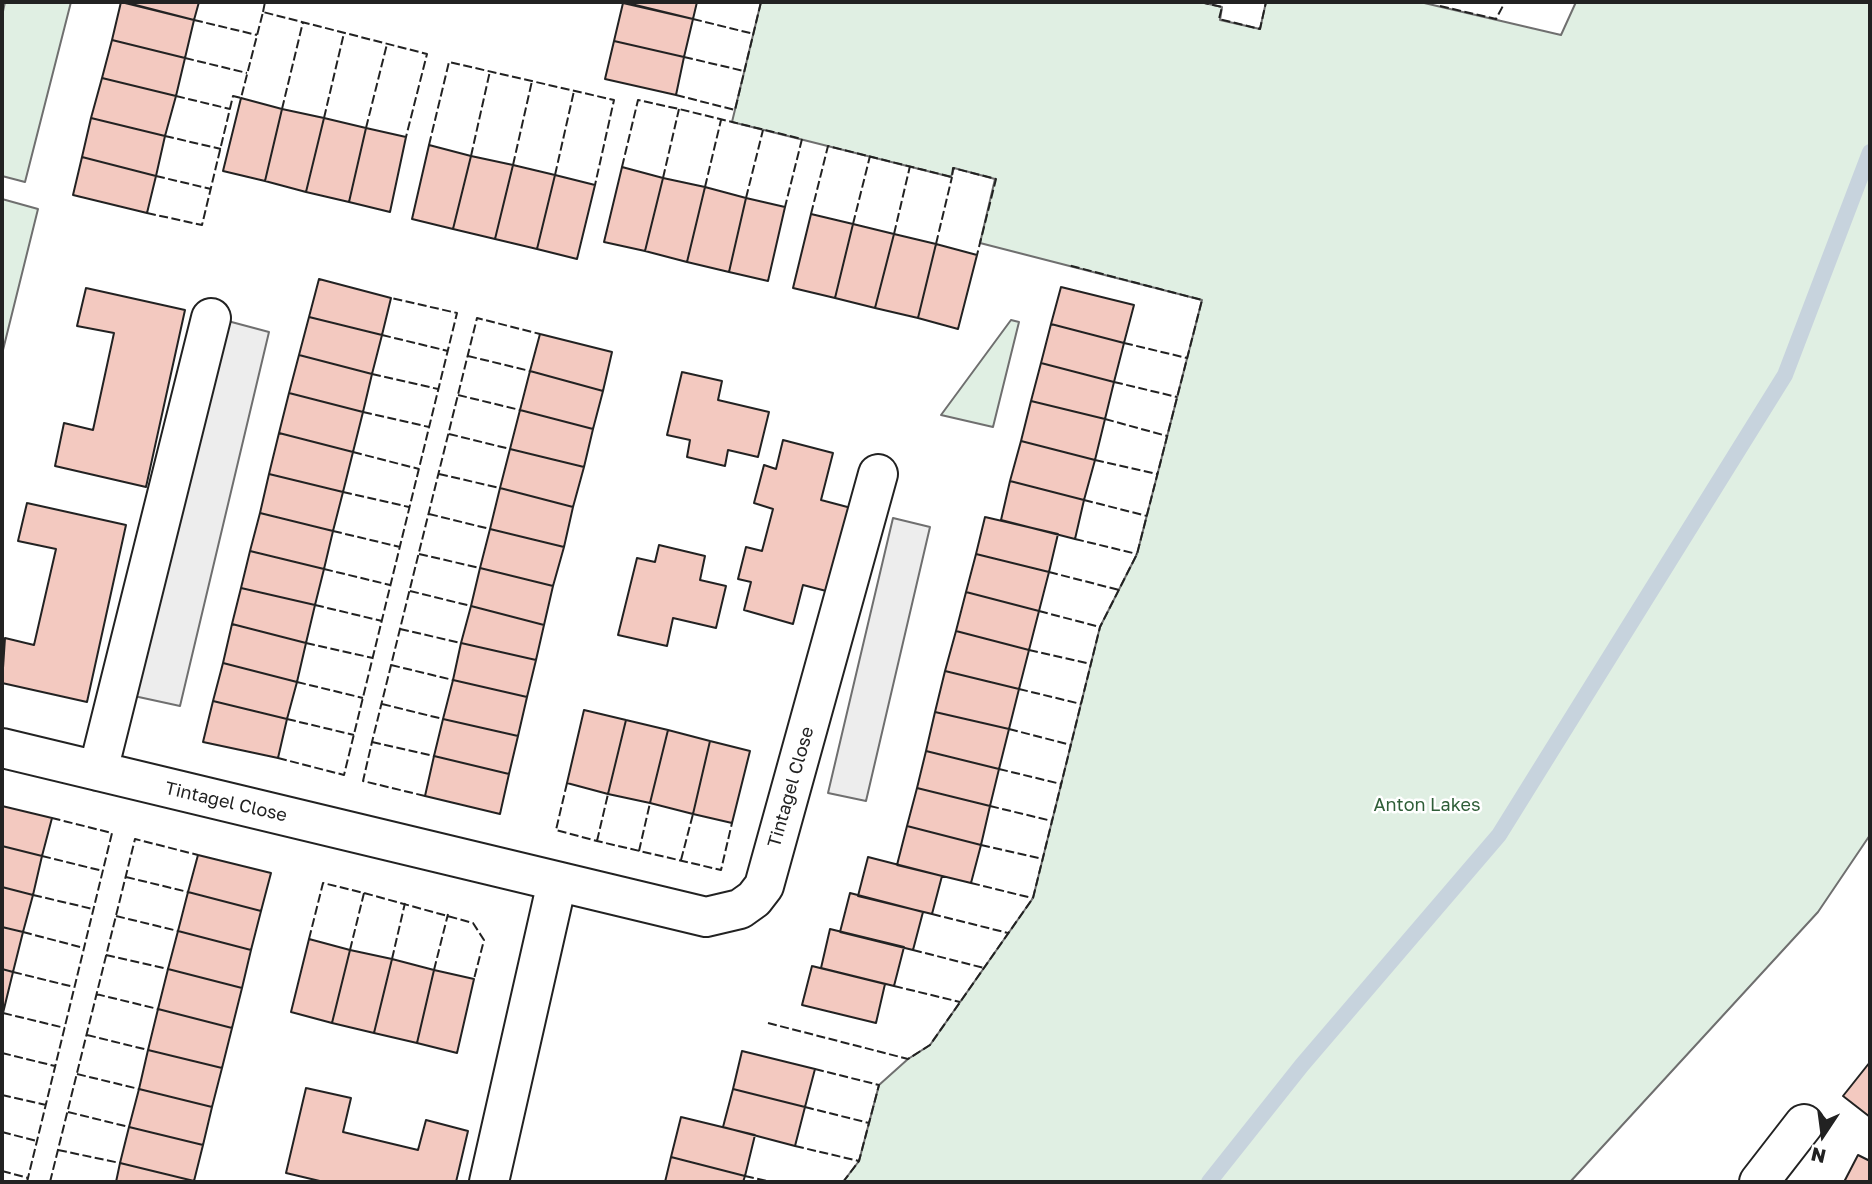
<!DOCTYPE html>
<style>
body{margin:0}
#map{position:relative;width:1872px;height:1184px;overflow:hidden;background:#fff;font-family:"Golos Text",sans-serif}
canvas{display:block}
.frame{position:absolute;inset:0;border:4px solid #222;pointer-events:none}
.north{position:absolute;left:1788px;top:1100px;width:70px;height:70px;-webkit-text-stroke:5px #fff;paint-order:stroke;rotate:193deg;font-size:19px;font-weight:700;line-height:28px;text-align:center;color:#222}
.north::after{content:'';display:block;margin:auto;width:24px;height:32px;background:#222;clip-path:polygon(50% 0,100% 100%,50% 72%,0 100%)}
</style>
<div id="map">
<canvas width="1872" height="1184"></canvas>
<div class="frame"></div>
<div class="north">N</div>
</div>
<script>
const context = document.querySelector('canvas').getContext('2d');
context.lineJoin = 'round';
function fillPath(path, color) { context.fillStyle = color; context.fill(path, 'evenodd'); }
const toPath = rows => new Path2D(rows.map(r => 'M' + r).join(''));
function strokePath(path, color, width, dash) { context.strokeStyle = color; context.lineWidth = width; context.lineCap = dash ? 'butt' : 'round'; context.setLineDash(dash || []); context.stroke(path); }
function drawText(font, color, halo, rows, align = 'center') {
  context.font = font + ' "Golos Text",sans-serif'; context.lineWidth = 5; context.setLineDash([]); context.textBaseline = 'middle'; context.strokeStyle = halo; context.fillStyle = color; for (const [text, x, y, turn = 0] of rows) {
    context.save(); context.translate(x, y); context.rotate((+turn || 0) * Math.PI / 180); context.textAlign = isNaN(turn) ? turn : align; if (halo) context.strokeText(text, 0, 0); context.fillText(text, 0, 0); context.restore();
  }
}
const green = toPath([
 [5,2,71,2,25,182,2,176,2,16,5,2],
 [761,2,1200,2,1222,7,1220,20,1260,29,1266,2,1420,2,1561,35,1576,2,1870,2,1870,835,1818,912,1570,1182,843,1182,859,1161,879,1085,908,1059,930,1045,1033,898,1100,627,1137,554,1202,300,980,243,995,179,954,168,951,177,732,122,761,2],
 [2,199,38,209,2,354,2,199],
 [1011,320,1019,322,993,427,941,415,1011,320]
]);
const parking = toPath([
 [224,320,269,332,180,706,134,696,224,320],
 [893,518,930,527,866,801,828,793,893,518]
]);
const stream = toPath([
 [1209,1182,1302,1065,1499,835,1785,375,1870,152]
]);
const building = toPath([
 [121,2,194,20,185,58,112,40,121,2],
 [124,2,199,2,194,20,124,2],
 [623,2,697,2,693,19,623,2],
 [623,3,693,19,684,57,614,41,623,3],
 [112,40,185,58,176,96,102,78,112,40],
 [614,41,684,57,676,95,605,79,614,41],
 [102,78,176,96,165,136,91,118,102,78],
 [241,98,282,109,265,181,223,171,241,98],
 [282,109,324,118,306,192,265,181,282,109],
 [91,118,165,136,156,176,82,157,91,118],
 [324,118,366,128,349,202,306,192,324,118],
 [366,128,406,137,390,212,349,202,366,128],
 [429,145,471,156,453,229,412,219,429,145],
 [471,156,513,165,495,239,453,229,471,156],
 [82,157,156,176,147,213,73,195,82,157],
 [513,165,555,175,537,249,495,239,513,165],
 [622,167,663,178,645,251,604,242,622,167],
 [555,175,595,185,577,259,537,249,555,175],
 [663,178,705,187,687,262,645,251,663,178],
 [705,187,746,198,729,272,687,262,705,187],
 [746,198,785,207,768,281,729,272,746,198],
 [811,214,853,224,835,298,793,288,811,214],
 [853,224,894,234,875,308,835,298,853,224],
 [894,234,936,244,918,318,875,308,894,234],
 [936,244,977,255,958,329,918,318,936,244],
 [319,279,391,298,382,335,309,317,319,279],
 [1061,287,1134,305,1124,343,1051,324,1061,287],
 [86,288,185,310,146,487,55,466,64,423,93,430,114,333,77,326,86,288],
 [309,317,382,335,372,374,299,355,309,317],
 [1051,324,1124,343,1114,382,1041,363,1051,324],
 [540,334,612,352,603,391,530,371,540,334],
 [299,355,372,374,363,412,289,393,299,355],
 [1041,363,1114,382,1105,419,1031,401,1041,363],
 [530,371,603,391,593,429,520,410,530,371],
 [682,372,722,381,718,400,769,412,758,457,728,450,725,466,687,457,690,440,667,435,682,372],
 [289,393,363,412,353,452,279,433,289,393],
 [1031,401,1105,419,1095,460,1021,441,1031,401],
 [520,410,593,429,584,467,510,449,520,410],
 [279,433,353,452,343,492,269,474,279,433],
 [783,440,833,453,821,500,855,509,834,593,803,585,793,624,744,610,751,582,738,579,746,547,762,551,773,509,754,503,764,465,776,469,783,440],
 [1021,441,1095,460,1084,500,1010,481,1021,441],
 [510,449,584,467,573,507,500,488,510,449],
 [269,474,343,492,333,531,260,513,269,474],
 [1010,481,1084,500,1075,539,1001,520,1010,481],
 [500,488,573,507,564,547,490,529,500,488],
 [27,503,126,525,87,702,2,683,5,638,34,645,56,549,18,541,27,503],
 [260,513,333,531,324,569,250,551,260,513],
 [985,517,1058,534,1049,572,976,554,985,517],
 [490,529,564,547,553,586,480,568,490,529],
 [659,545,705,556,700,580,726,586,716,628,673,618,667,646,618,635,637,558,655,562,659,545],
 [250,551,324,569,315,605,241,588,250,551],
 [976,554,1049,572,1039,611,966,592,976,554],
 [480,568,553,586,544,625,471,606,480,568],
 [241,588,315,605,306,643,232,624,241,588],
 [966,592,1039,611,1029,650,956,631,966,592],
 [471,606,544,625,536,660,461,643,471,606],
 [232,624,306,643,297,682,223,663,232,624],
 [956,631,1029,650,1019,689,945,671,956,631],
 [461,643,536,660,527,697,453,680,461,643],
 [223,663,297,682,287,719,213,701,223,663],
 [945,671,1019,689,1009,729,935,712,945,671],
 [453,680,527,697,518,736,443,719,453,680],
 [213,701,287,719,278,758,203,742,213,701],
 [584,710,626,720,608,794,567,783,584,710],
 [935,712,1009,729,999,769,926,751,935,712],
 [443,719,518,736,509,774,434,756,443,719],
 [626,720,668,730,650,803,608,794,626,720],
 [668,730,710,741,693,814,650,803,668,730],
 [710,741,750,751,732,823,693,814,710,741],
 [926,751,999,769,990,806,917,788,926,751],
 [434,756,509,774,500,814,425,796,434,756],
 [917,788,990,806,981,845,907,826,917,788],
 [2,806,52,818,42,856,2,846,2,806],
 [907,826,981,845,971,883,897,865,907,826],
 [2,846,42,856,33,895,2,887,2,846],
 [198,855,271,873,261,911,188,892,198,855],
 [868,857,942,876,932,914,858,896,868,857],
 [2,887,33,895,23,932,2,927,2,887],
 [188,892,261,911,251,950,178,931,188,892],
 [850,893,923,912,913,950,840,932,850,893],
 [2,927,23,932,13,972,2,969,2,927],
 [830,929,904,947,894,986,821,968,830,929],
 [178,931,251,950,242,988,168,969,178,931],
 [309,939,350,950,332,1023,291,1012,309,939],
 [350,950,392,959,374,1033,332,1023,350,950],
 [392,959,434,970,417,1043,374,1033,392,959],
 [812,966,885,984,876,1023,802,1005,812,966],
 [2,969,13,972,3,1013,2,1012,2,969],
 [168,969,242,988,232,1028,158,1009,168,969],
 [434,970,474,979,457,1053,417,1043,434,970],
 [158,1009,232,1028,222,1068,148,1050,158,1009],
 [148,1050,222,1068,212,1107,139,1089,148,1050],
 [742,1051,815,1069,805,1107,733,1089,742,1051],
 [1870,1062,1870,1117,1843,1096,1870,1062],
 [306,1088,351,1098,343,1132,418,1150,426,1120,468,1131,456,1182,324,1182,286,1173,306,1088],
 [139,1089,212,1107,203,1145,129,1127,139,1089],
 [733,1089,805,1107,795,1146,723,1127,733,1089],
 [681,1117,755,1135,745,1176,671,1157,681,1117],
 [129,1127,203,1145,194,1181,120,1163,129,1127],
 [1858,1155,1870,1161,1870,1182,1844,1182,1858,1155],
 [671,1157,745,1176,743,1182,665,1182,671,1157],
 [120,1163,194,1181,194,1182,116,1182,120,1163]
]);
const street = toPath([
 [2,748,706,917,740,909,754,899,764,886,878,474],
 [98,771,211,318],
 [489,1182,557,882],
 [1759,1182,1804,1124]
]);
const fence = toPath([
 [1200,2,1222,7,1219,19,1260,29,1266,2],
 [1440,6,1496,19,1505,2],
 [263,12,265,2],
 [693,19,754,34],
 [194,20,257,35],
 [684,57,744,71],
 [185,58,247,73],
 [676,95,735,110,761,2],
 [176,96,230,109],
 [282,109,303,22],
 [324,118,344,33],
 [366,128,387,44],
 [165,136,221,149],
 [429,145,449,62,614,100,595,185],
 [471,156,490,71],
 [513,165,532,81],
 [622,167,638,100,679,109,802,139,785,207],
 [555,175,574,91],
 [156,176,211,189],
 [663,178,679,109],
 [705,187,721,120],
 [746,198,763,130],
 [147,213,202,225,233,96,241,98,263,12,427,54,406,137],
 [811,214,828,146,952,177,953,168,996,179,977,255],
 [853,224,870,156],
 [894,234,910,166],
 [936,244,952,177],
 [382,335,448,351],
 [1124,343,1187,358],
 [468,356,530,371],
 [372,374,438,389],
 [1114,382,1177,397],
 [458,395,520,410],
 [363,412,429,427],
 [1105,419,1167,436],
 [449,434,510,449],
 [353,452,419,469],
 [1095,460,1157,474],
 [439,474,500,488],
 [343,492,409,507],
 [1084,500,1147,516],
 [429,514,490,529],
 [333,531,400,547],
 [1075,539,1137,554],
 [419,554,480,568],
 [324,569,390,585],
 [1049,572,1119,590],
 [410,591,471,606],
 [315,605,382,621],
 [1039,611,1100,627],
 [400,629,461,643],
 [306,643,373,658],
 [1029,650,1091,664],
 [391,665,453,680],
 [297,682,363,698],
 [1019,689,1081,704],
 [382,704,443,719],
 [287,719,354,735],
 [1009,729,1071,745],
 [372,742,434,756],
 [278,758,344,775,457,313,391,298],
 [999,769,1061,784],
 [567,783,556,830,597,841,721,870,732,823],
 [425,796,363,781,372,742,477,318,540,334],
 [990,806,1052,821],
 [597,841,608,794],
 [981,845,1043,859],
 [639,851,650,803],
 [42,856,103,871],
 [681,860,693,814],
 [126,877,188,892],
 [971,883,1032,898],
 [33,895,93,909],
 [932,914,1008,933],
 [116,916,178,931],
 [23,932,84,948],
 [309,939,323,883,364,893,473,923,484,940,474,979],
 [350,950,364,893],
 [913,950,984,968],
 [106,955,168,969],
 [392,959,405,903],
 [434,970,448,914],
 [13,972,74,987],
 [894,986,960,1002],
 [96,994,158,1009],
 [3,1013,65,1028],
 [768,1023,908,1059,930,1045,1033,898,1100,627,1137,554,1202,300,1068,265],
 [87,1035,148,1050],
 [2,1053,55,1066],
 [815,1069,879,1085,859,1161,843,1182],
 [77,1074,139,1089],
 [2,1095,46,1105],
 [805,1107,869,1123],
 [68,1112,129,1127],
 [2,1132,37,1141],
 [795,1146,859,1161],
 [58,1150,120,1163],
 [2,1171,28,1178],
 [745,1176,771,1182],
 [27,1182,112,833,52,818],
 [50,1182,135,839,198,855]
]);
const streetNames = [
 ["Tintagel Close",791,787,-74],
 ["Tintagel Close",226,802,13]
];
const parkNames = [
 ["Anton Lakes",1427,805]
];
fillPath(green, '#e0efe3');
strokePath(green, '#6f6f6f', 2);
fillPath(parking, '#ededed');
strokePath(parking, '#6f6f6f', 2);
strokePath(stream, '#c7d3dd', 16);
fillPath(building, '#f3c9c0');
strokePath(building, '#222', 2);
strokePath(street, '#222', 42);
strokePath(street, '#fff', 38);
strokePath(fence, '#222', 2, [9, 3.5]);
drawText('18px', '#222', '#fff', streetNames);
drawText('18px', '#2f5e38', '#fff', parkNames);
</script>
